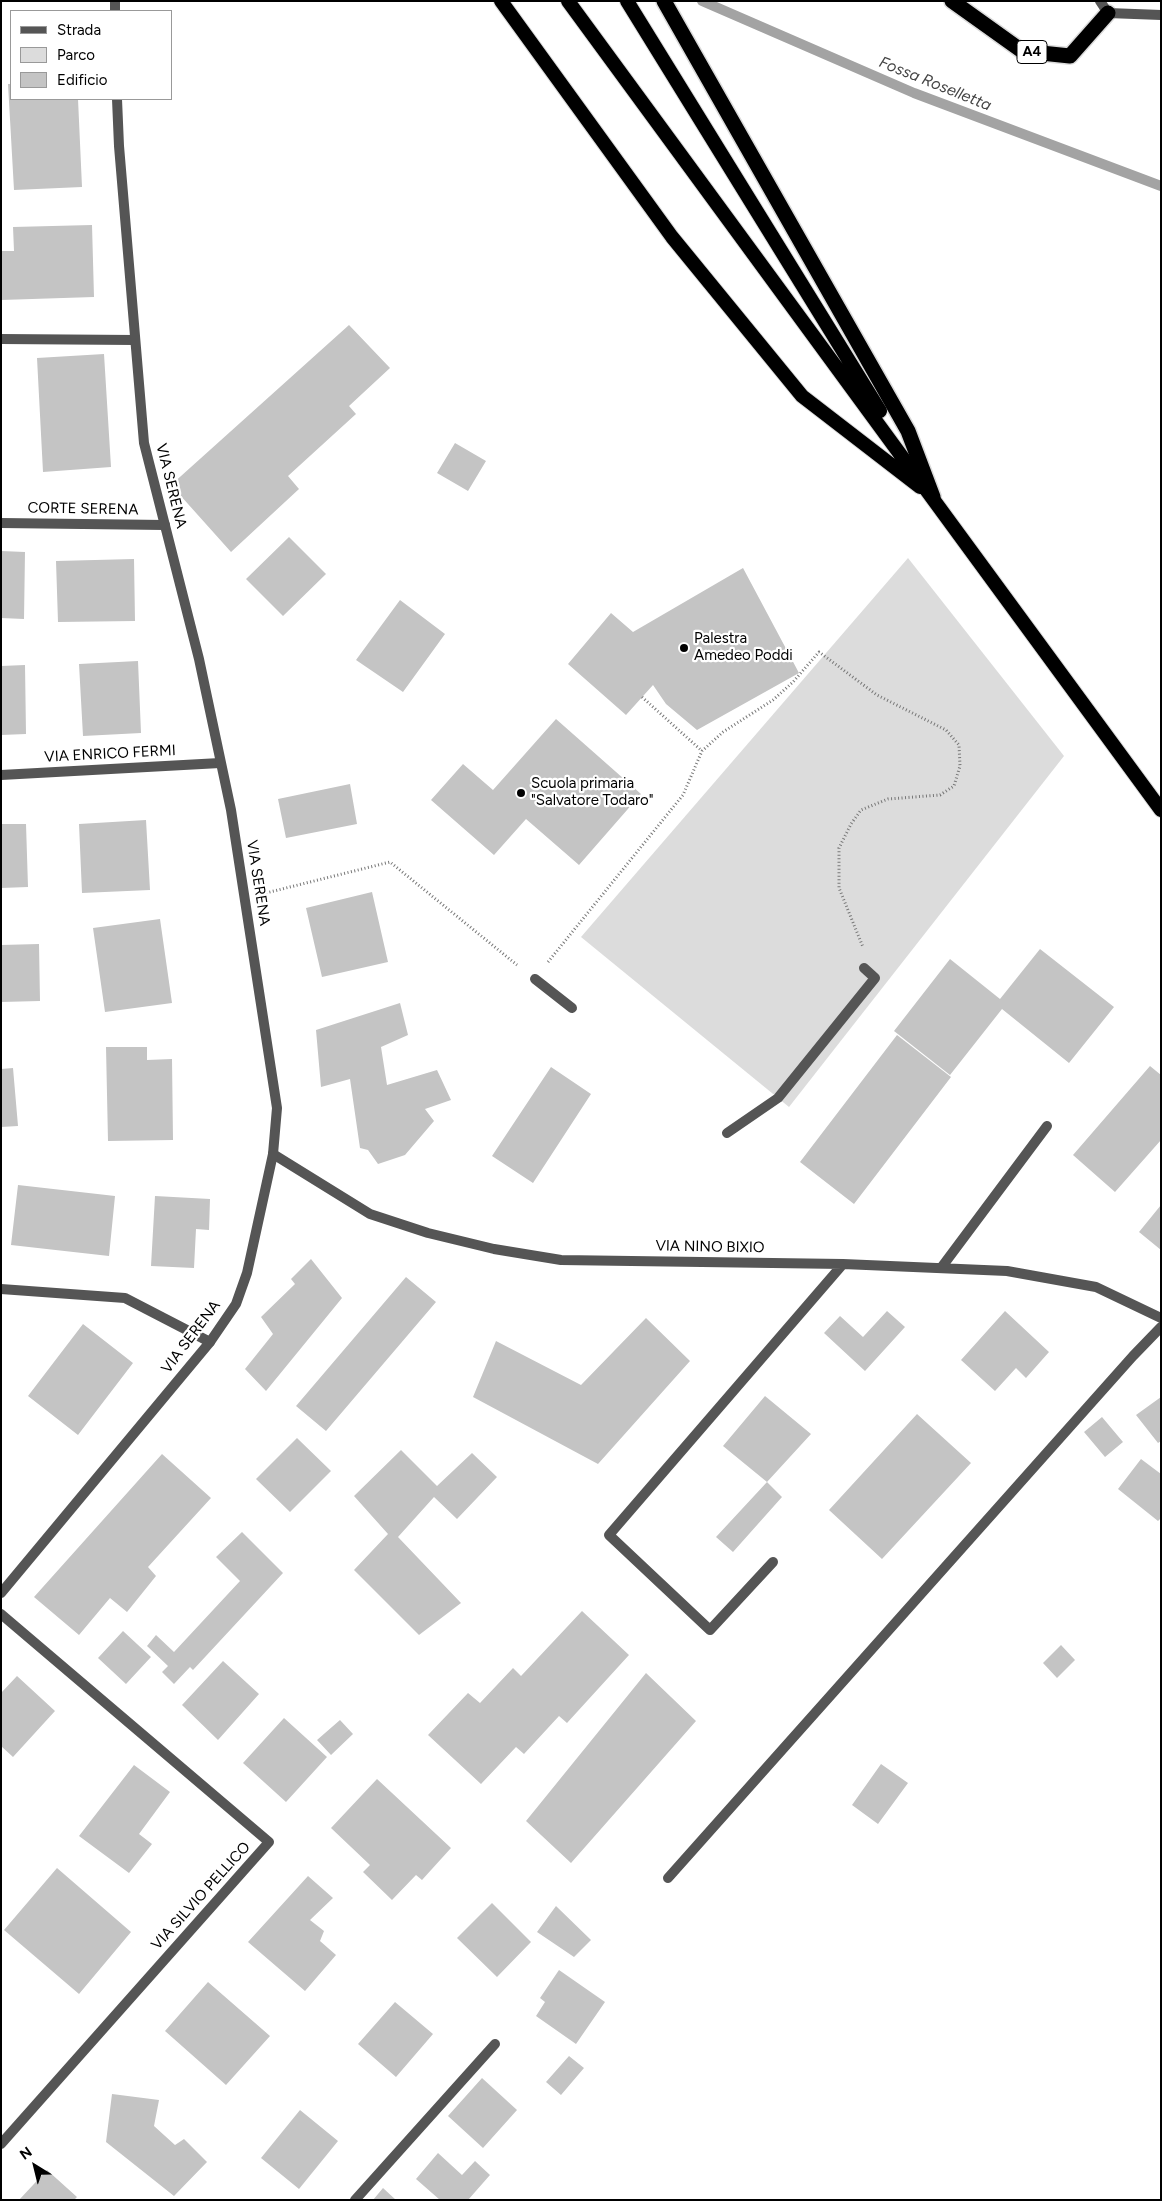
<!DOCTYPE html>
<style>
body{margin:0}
#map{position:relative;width:1162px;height:2201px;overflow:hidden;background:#fff;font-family:Figtree,sans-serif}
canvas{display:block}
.frame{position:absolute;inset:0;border:2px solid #000;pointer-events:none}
.legend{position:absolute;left:10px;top:10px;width:162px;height:90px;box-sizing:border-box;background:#fff;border:1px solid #999;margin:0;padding:6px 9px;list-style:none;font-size:15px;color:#000}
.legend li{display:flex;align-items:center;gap:10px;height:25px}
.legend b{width:25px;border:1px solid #999}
.north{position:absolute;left:10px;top:2141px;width:50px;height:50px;-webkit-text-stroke:4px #fff;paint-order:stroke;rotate:324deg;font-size:14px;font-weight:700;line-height:20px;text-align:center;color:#000}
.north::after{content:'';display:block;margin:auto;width:18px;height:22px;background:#000;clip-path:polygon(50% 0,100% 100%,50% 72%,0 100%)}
</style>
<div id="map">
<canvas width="1162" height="2201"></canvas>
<div class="frame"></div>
<ul class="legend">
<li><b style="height:6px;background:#555"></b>Strada</li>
<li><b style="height:14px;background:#dcdcdc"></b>Parco</li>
<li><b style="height:14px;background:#c4c4c4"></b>Edificio</li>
</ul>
<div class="north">N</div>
</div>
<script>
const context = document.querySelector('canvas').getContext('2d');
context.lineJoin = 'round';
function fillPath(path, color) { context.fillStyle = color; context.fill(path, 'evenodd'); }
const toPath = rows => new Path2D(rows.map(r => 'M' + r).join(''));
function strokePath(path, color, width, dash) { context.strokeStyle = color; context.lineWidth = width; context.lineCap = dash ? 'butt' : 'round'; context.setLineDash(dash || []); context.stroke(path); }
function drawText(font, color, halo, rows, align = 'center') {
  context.font = font + ' Figtree,sans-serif'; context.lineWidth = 4.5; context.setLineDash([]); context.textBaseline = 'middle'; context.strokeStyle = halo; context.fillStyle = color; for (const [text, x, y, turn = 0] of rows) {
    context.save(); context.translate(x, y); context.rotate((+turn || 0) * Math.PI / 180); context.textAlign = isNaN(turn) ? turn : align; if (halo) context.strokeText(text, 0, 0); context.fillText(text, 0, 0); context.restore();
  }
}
const green = toPath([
 [908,558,1064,756,789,1107,581,937]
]);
const stream = toPath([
 [702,1,914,93,1161,186]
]);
const building = toPath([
 [8,84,11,84,11,99,78,99,82,187,14,190],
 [92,225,94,297,1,300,1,251,14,251,13,227],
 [349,325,390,368,349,406,356,414,288,476,299,489,231,552,171,485],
 [104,354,111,467,43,472,37,358],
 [455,443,486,461,468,491,437,473],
 [289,537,326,574,283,616,246,579],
 [1,551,25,552,24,619,1,618],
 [134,559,135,621,58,622,56,561],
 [743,568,799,673,697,730,666,704,653,685,626,715,568,664,611,613,633,632],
 [400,600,445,634,403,692,356,660],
 [138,661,141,733,83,736,79,664],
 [25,665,26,734,1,735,1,666],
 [556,719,641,794,579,865,526,819,494,855,431,800,463,764,493,790],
 [350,784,357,824,286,838,278,799],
 [146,820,150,890,82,893,79,824],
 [1,824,26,824,28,887,1,888],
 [372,892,388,962,322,977,306,908],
 [160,919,172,1003,105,1012,93,928],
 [39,944,40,1001,1,1002,1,945],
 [1040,949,1114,1007,1069,1063,1002,1009,950,1075,894,1031,950,959,1000,999],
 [400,1003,408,1035,381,1047,387,1085,437,1070,451,1100,425,1109,434,1121,405,1155,378,1164,368,1150,360,1148,350,1079,321,1087,316,1030],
 [897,1035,951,1077,854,1204,800,1162],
 [106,1047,147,1047,147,1060,172,1059,173,1140,108,1141],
 [1150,1066,1161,1075,1161,1140,1115,1192,1073,1155],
 [551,1067,591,1094,533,1183,492,1156],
 [13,1068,18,1126,1,1127,1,1069],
 [18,1185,115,1196,109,1256,11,1245],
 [155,1196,210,1199,209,1230,196,1229,194,1268,151,1266],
 [1161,1205,1161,1250,1139,1232],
 [311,1259,342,1298,266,1391,245,1369,273,1334,261,1317,295,1284,291,1279],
 [406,1277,436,1302,326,1431,296,1406],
 [887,1311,905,1327,865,1371,824,1333,840,1316,863,1337],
 [1005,1311,1049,1352,1026,1378,1016,1368,995,1391,961,1360],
 [646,1318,690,1361,598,1464,473,1397,496,1341,581,1385],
 [83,1324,133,1363,78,1435,28,1396],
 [765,1396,811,1434,767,1482,782,1497,733,1552,716,1537,767,1482,723,1446],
 [1161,1397,1161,1441,1158,1443,1136,1415],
 [917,1414,971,1463,882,1559,829,1510],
 [1102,1417,1123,1442,1105,1457,1084,1432],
 [297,1438,331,1471,290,1512,256,1479],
 [401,1450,437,1486,472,1453,497,1477,457,1519,434,1497,398,1537,461,1603,419,1635,354,1570,388,1534,354,1496],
 [162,1454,211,1498,148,1567,156,1576,127,1612,110,1598,79,1635,34,1597],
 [1141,1459,1161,1474,1161,1518,1158,1521,1118,1489],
 [242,1532,283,1573,193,1670,190,1667,174,1684,162,1672,168,1666,147,1646,156,1635,174,1652,240,1581,216,1557],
 [582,1611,629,1655,567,1723,559,1716,524,1754,516,1747,481,1784,428,1735,468,1693,480,1703,513,1668,521,1676],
 [123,1631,151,1657,126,1684,98,1658],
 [1061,1645,1075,1660,1057,1678,1043,1663],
 [223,1661,259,1694,218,1740,182,1705],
 [646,1673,696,1721,571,1863,526,1821],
 [17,1676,55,1711,13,1757,1,1746,1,1693],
 [284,1718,327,1757,286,1802,243,1763],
 [340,1720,353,1734,331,1755,317,1740],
 [881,1764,908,1783,878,1824,852,1805],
 [134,1765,170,1792,139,1834,152,1844,129,1873,79,1836],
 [377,1779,451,1848,422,1880,416,1875,392,1900,363,1872,370,1865,331,1828],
 [57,1868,131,1932,79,1994,4,1930],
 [308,1876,333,1898,310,1920,324,1931,320,1941,336,1955,305,1991,248,1942],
 [492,1903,531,1942,497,1977,457,1938],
 [556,1906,591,1940,574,1957,537,1932],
 [559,1970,605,2002,576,2044,536,2016,545,2002,540,1998],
 [208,1982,270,2036,226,2085,165,2031],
 [395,2002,433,2034,396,2077,358,2044],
 [569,2056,584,2068,561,2095,546,2082],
 [482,2078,517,2110,483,2148,448,2116],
 [112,2094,159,2100,154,2126,175,2145,184,2139,207,2162,174,2196,106,2142],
 [300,2110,338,2141,299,2189,261,2158],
 [438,2153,462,2175,475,2161,490,2175,468,2200,440,2200,416,2179],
 [47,2170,77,2197,74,2200,19,2200],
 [383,2188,396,2200,373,2200]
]);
const path = toPath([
 [642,697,702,751],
 [266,893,390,862,517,965],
 [548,962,683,795,702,751,723,732,773,700,793,682,819,652,877,695,946,730,959,745,960,766,954,786,940,795,888,799,861,810,851,824,839,848,839,888,863,947]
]);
const service = toPath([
 [1108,13,1161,15],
 [727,1133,778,1098,875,978,864,968]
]);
const pedestrian = toPath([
 [535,979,572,1008]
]);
const minor = toPath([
 [1100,1,1108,13],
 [1,339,135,340],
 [1,523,165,525],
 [1,775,220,763],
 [273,1154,370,1214,428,1233,494,1249,561,1260,843,1264,1007,1271,1096,1287,1161,1318],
 [941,1268,1047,1126],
 [1,1289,125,1298,210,1342],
 [773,1562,710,1630,609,1535,843,1264],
 [1,1614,269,1842,1,2144],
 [668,1878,1133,1356,1161,1327],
 [355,2200,495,2044]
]);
const tertiary = toPath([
 [115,1,115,11],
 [1,1593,210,1342,236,1304,247,1273,273,1154,277,1108,231,810,199,659,144,443,119,146,117,99]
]);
const trunk = toPath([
 [501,1,672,237,802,396,920,487],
 [568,1,1161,810],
 [627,1,880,411]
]);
const motorway = toPath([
 [664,1,908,431,933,497],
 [952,1,1022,51,1070,56,1108,13]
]);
const markers = [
 [684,648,5,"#000"],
 [521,793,5,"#000"]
];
const shields = [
 [1032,52,30]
];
const shieldNames = [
 ["A4",1032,52]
];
const streetNames = [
 ["VIA SERENA",171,486,76],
 ["CORTE SERENA",83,509,1],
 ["VIA ENRICO FERMI",110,754,-3],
 ["VIA SERENA",258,883,81],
 ["VIA NINO BIXIO",710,1247,1],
 ["VIA SERENA",191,1337,-53],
 ["VIA SILVIO PELLICO",201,1896,-48]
];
const poiNames = [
 ["Palestra",694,639],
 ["Amedeo Poddi",694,656],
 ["Scuola primaria",531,784],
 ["\"Salvatore Todaro\"",531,801]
];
const waterNames = [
 ["Fossa Roselletta",935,84,22]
];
fillPath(green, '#dcdcdc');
strokePath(stream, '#a3a3a3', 10);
fillPath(building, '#c4c4c4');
strokePath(trunk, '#dbdbdb', 16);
strokePath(motorway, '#dbdbdb', 18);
strokePath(path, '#777', 3, [1, 2.5]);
strokePath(service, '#555', 10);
strokePath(pedestrian, '#555', 10);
strokePath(minor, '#555', 10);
strokePath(tertiary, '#555', 10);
strokePath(trunk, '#000', 14);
strokePath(motorway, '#000', 15);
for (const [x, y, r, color] of markers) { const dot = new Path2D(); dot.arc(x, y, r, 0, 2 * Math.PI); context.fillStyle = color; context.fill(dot); strokePath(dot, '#fff', 2); }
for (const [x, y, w] of shields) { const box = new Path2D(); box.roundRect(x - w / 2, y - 11.5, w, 23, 4); context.fillStyle = '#fff'; context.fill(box); strokePath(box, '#000', 1); }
drawText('bold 14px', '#000', null, shieldNames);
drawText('15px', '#000', '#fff', streetNames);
drawText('15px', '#000', '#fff', poiNames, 'left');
drawText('italic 16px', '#444', '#fff', waterNames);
</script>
